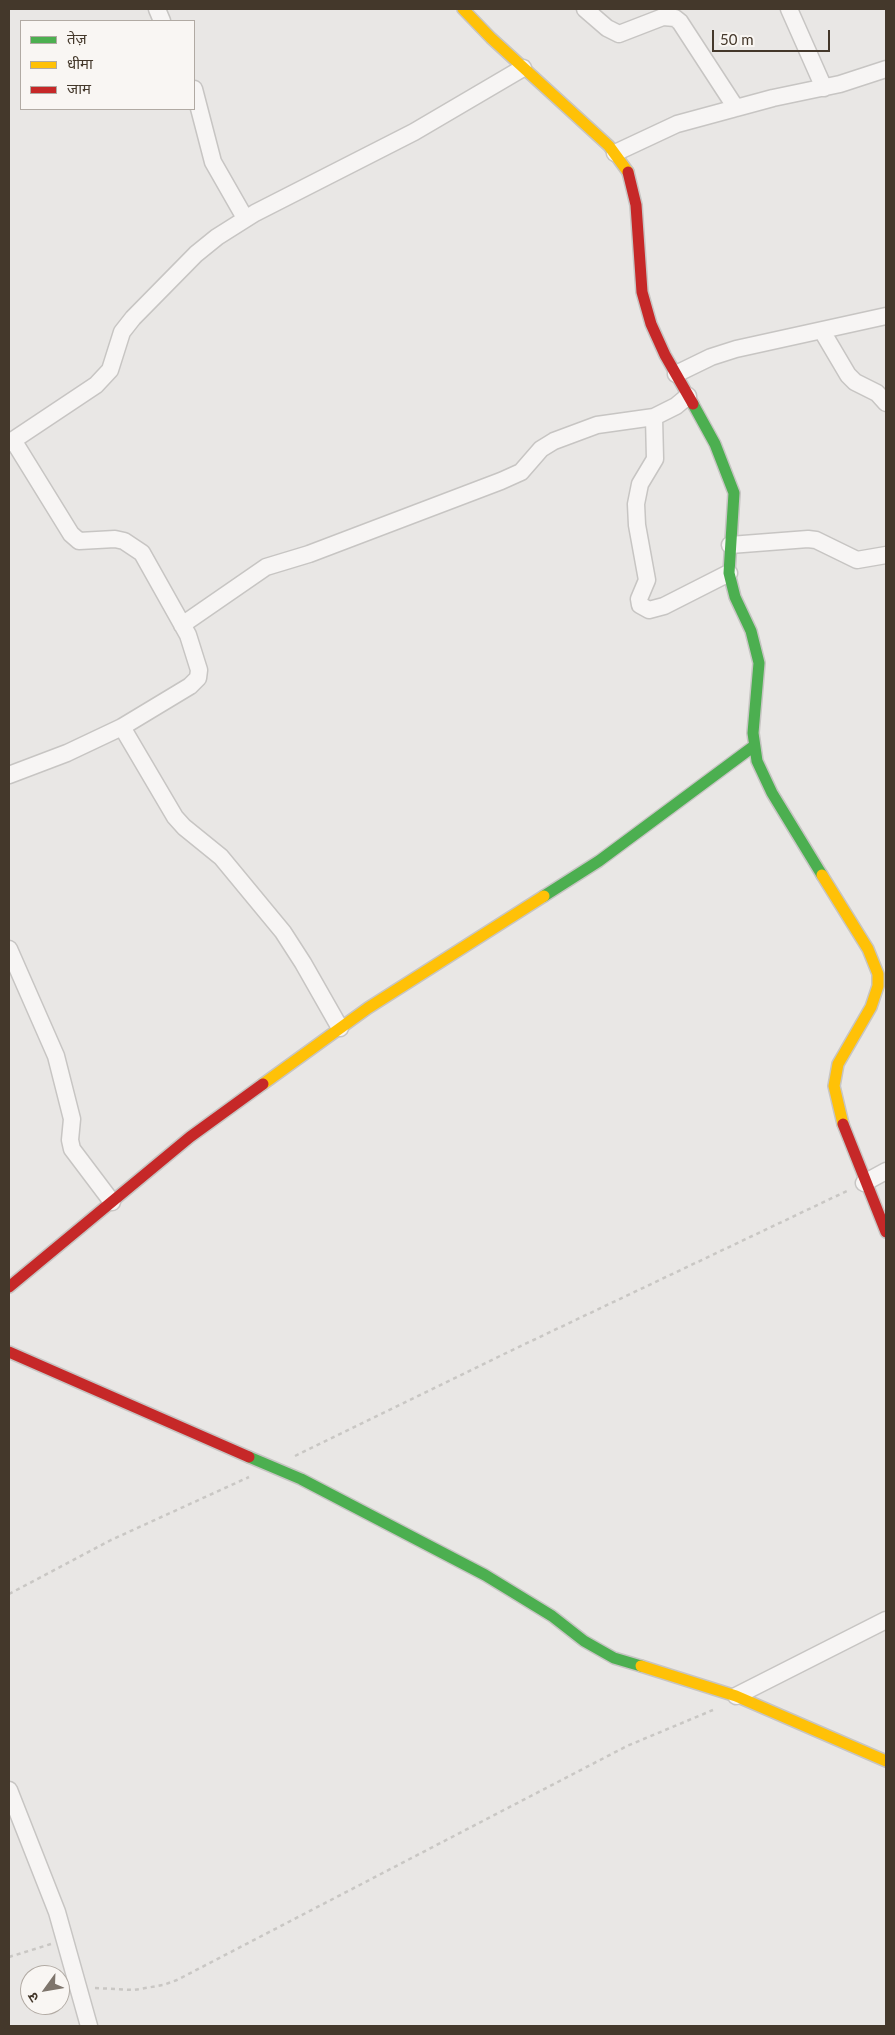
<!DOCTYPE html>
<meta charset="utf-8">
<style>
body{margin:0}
#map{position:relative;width:895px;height:2035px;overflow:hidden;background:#e9e7e5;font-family:Lato,"Noto Sans Devanagari",sans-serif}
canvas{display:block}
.frame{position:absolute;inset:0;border:10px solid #44382b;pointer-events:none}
.legend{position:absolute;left:20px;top:20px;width:175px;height:90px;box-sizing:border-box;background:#f9f6f3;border:1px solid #b1aaa3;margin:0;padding:6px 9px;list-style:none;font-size:15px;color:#44382b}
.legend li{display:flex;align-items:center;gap:10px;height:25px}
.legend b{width:25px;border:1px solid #b1aaa3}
.north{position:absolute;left:20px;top:1965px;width:50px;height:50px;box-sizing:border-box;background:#f9f6f3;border:1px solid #b1aaa3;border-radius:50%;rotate:238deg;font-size:14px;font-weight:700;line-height:20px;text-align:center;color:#44382b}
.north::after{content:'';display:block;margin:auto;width:18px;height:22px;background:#7e756c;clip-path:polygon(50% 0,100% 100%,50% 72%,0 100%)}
.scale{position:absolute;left:712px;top:30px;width:118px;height:22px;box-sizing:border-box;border:2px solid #44382b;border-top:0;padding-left:6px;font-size:15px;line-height:18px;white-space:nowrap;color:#44382b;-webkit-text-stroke:4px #f9f6f3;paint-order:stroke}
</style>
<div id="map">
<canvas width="895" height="2035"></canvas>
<div class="frame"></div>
<ul class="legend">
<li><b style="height:6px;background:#4caf50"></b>तेज़</li>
<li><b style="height:6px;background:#ffc107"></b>धीमा</li>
<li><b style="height:6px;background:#c62828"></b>जाम</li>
</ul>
<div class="north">उ</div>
<div class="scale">50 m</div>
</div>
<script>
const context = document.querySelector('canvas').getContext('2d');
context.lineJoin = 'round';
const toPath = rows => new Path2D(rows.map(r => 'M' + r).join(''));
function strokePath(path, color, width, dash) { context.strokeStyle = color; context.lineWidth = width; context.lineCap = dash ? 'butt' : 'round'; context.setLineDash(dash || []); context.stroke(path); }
const path = toPath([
 [295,1456,504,1354,849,1190],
 [9,1594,111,1540,249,1477],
 [9,1957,51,1944],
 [95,1988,134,1990,163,1985,177,1980,627,1746,713,1710]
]);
const street = toPath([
 [157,9,162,21],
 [585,9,607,28,619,34,663,17,675,18,680,22,736,108],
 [789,9,824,88],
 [194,89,213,162,245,218],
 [615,153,677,124,773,98,840,84,886,69],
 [822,331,848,375,855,382,877,393,886,403],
 [676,374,711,357,736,349,886,316],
 [654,417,655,459,640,484,636,504,637,525,647,580,639,599,640,605,649,610,664,606,729,573],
 [9,443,96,385,110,370,122,332,133,318,196,254,217,237,255,213,414,132,523,68],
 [730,545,808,539,816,540,857,560,886,555],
 [182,625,266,567,309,554,501,481,521,472,541,449,554,441,597,425,654,417,676,406,688,396],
 [122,727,175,817,184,827,221,857,283,932,303,963,340,1028],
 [9,775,67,753,122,727,190,686,198,678,199,670,188,635,142,553,124,541,115,539,79,541,71,534,13,440],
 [9,949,56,1056,72,1119,70,1140,72,1149,112,1202],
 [864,1183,886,1171],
 [736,1696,886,1620],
 [9,1790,57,1912,89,2026]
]);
const fast = toPath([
 [693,404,715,444,734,493,729,573,735,597,751,631,759,663,753,733,757,761,772,793,822,875],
 [544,896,599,861,754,746],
 [249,1457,301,1479,485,1575,552,1616,584,1641,614,1658,641,1666]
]);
const slow = toPath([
 [463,9,491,38,609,146,628,172],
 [822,875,868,949,878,974,878,986,871,1007,838,1064,834,1086,843,1124],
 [263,1084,368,1008,544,896],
 [641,1666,736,1696,886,1761]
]);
const jam = toPath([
 [628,172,636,205,642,292,651,324,665,355,693,404],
 [843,1124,886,1232],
 [9,1287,190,1137,263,1084],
 [9,1352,249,1457]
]);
strokePath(street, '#c7c5c3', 19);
strokePath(fast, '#c7c5c3', 14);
strokePath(slow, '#c7c5c3', 14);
strokePath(jam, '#c7c5c3', 14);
strokePath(path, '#c9c7c4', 2.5, [4, 4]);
strokePath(street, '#f7f5f4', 16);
strokePath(fast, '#4caf50', 11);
strokePath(slow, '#ffc107', 11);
strokePath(jam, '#c62828', 11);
</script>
